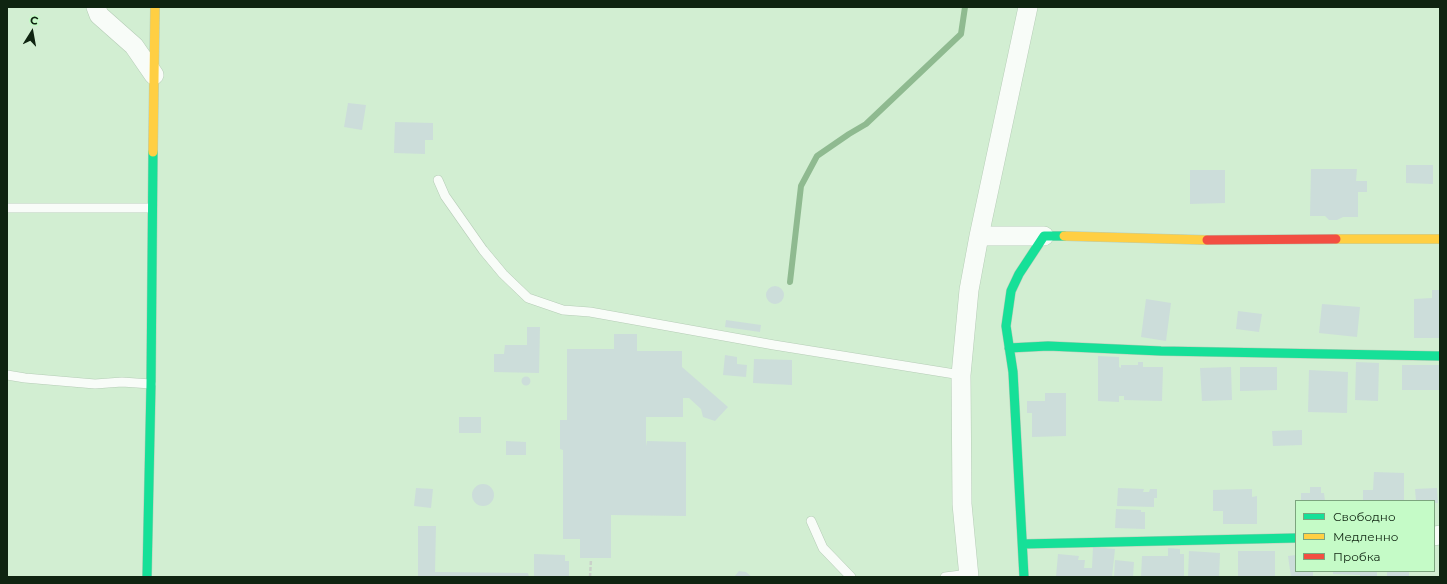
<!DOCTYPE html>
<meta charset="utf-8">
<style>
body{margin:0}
#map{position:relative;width:1447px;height:584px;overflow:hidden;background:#d2eed2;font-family:Montserrat,sans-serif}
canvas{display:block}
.frame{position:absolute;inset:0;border:8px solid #0f2411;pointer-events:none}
.legend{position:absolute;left:1295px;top:500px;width:140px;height:72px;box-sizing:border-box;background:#c5fbc7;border:1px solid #7ca57e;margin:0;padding:5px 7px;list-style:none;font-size:12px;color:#0f2411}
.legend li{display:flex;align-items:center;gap:8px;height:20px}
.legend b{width:20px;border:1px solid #7ca57e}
.north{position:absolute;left:12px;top:12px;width:40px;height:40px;-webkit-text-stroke:3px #c5fbc7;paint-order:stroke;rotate:11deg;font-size:11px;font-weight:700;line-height:16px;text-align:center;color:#0f2411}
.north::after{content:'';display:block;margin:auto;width:14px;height:18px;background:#0f2411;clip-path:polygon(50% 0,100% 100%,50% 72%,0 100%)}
</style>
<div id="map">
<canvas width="1447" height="584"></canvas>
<div class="frame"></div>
<ul class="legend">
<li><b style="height:5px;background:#16e098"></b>Свободно</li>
<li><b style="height:5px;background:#ffcf43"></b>Медленно</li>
<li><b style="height:5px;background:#f24e42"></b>Пробка</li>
</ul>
<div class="north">С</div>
</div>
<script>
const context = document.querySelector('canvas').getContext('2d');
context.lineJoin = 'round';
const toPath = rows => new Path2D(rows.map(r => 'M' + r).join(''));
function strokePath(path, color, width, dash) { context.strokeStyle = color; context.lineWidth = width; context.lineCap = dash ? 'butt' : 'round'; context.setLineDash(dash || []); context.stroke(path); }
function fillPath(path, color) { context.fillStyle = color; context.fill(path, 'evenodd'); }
const stream = toPath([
 [790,282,801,186,817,156,849,134,866,124,961,34,965,7]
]);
const building = toPath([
 [348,103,366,105,362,130,344,127],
 [395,122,433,123,433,140,425,140,425,154,394,153],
 [1406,165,1433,165,1433,184,1406,183],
 [1311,169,1357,169,1356,181,1367,181,1367,192,1358,192,1358,217,1343,217,1337,220,1329,220,1325,216,1310,216],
 [1190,170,1225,170,1225,203,1190,204],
 '766 295a9 9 0 1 1 18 0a9 9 0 1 1-18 0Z',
 [1432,290,1440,290,1440,338,1414,338,1414,299,1432,298],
 [1146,299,1171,303,1166,341,1141,337],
 [1322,304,1360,307,1357,337,1319,333],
 [1238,311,1262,314,1259,332,1236,329],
 [726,320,761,325,760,332,725,327],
 [527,327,540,327,539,373,494,372,494,354,504,354,505,345,527,345],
 [614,334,637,334,637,351,682,351,682,367,728,407,715,421,703,417,701,409,689,398,683,398,683,417,646,417,646,446,647,441,686,442,686,516,611,515,611,558,580,558,580,539,563,539,563,450,560,449,560,420,567,420,567,349,614,349],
 [725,355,737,357,737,364,747,365,746,377,723,375],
 [1098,356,1119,357,1119,367,1121,368,1121,365,1138,365,1138,362,1143,362,1143,367,1163,367,1162,401,1124,400,1124,396,1119,396,1119,402,1098,401],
 [754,359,792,360,792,385,753,383],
 [1356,362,1379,363,1378,401,1355,400],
 [1402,365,1440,365,1440,390,1402,390],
 [1231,367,1232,400,1202,401,1200,368],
 [1240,367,1277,367,1277,390,1240,391],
 [1309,370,1348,372,1347,413,1308,412],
 '521.5 381a4.5 4.5 0 1 1 9 0a4.5 4.5 0 1 1-9 0Z',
 [1045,393,1066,393,1066,436,1032,437,1032,413,1027,413,1027,401,1045,401],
 [459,417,481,417,481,433,459,433],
 [1302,430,1302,445,1273,446,1272,431],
 [506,441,526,442,526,455,506,455],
 [1374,472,1404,473,1404,501,1363,501,1363,490,1373,490],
 '472 495a11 11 0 1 1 22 0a11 11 0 1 1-22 0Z',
 [1310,487,1321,487,1321,493,1324,493,1325,501,1301,501,1301,493,1310,493],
 [416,488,433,489,431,508,414,506],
 [1118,488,1144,489,1143,492,1149,492,1150,489,1157,489,1157,498,1154,498,1154,507,1117,506],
 [1437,488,1438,503,1434,503,1434,501,1416,501,1415,489],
 [1252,489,1252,497,1257,496,1257,524,1223,524,1223,511,1213,511,1213,490],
 [1116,509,1141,510,1141,512,1145,512,1145,529,1115,528],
 [418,526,436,526,435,572,528,573,529,577,418,577],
 [1093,547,1115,549,1112,577,1056,577,1058,554,1079,556,1078,560,1085,560,1084,568,1092,568],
 [1168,548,1180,549,1180,554,1184,554,1184,577,1141,577,1142,556,1168,556],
 [1189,551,1220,553,1219,577,1188,577],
 [1238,551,1275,551,1275,577,1238,577],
 [534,554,565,555,565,561,569,561,569,577,534,577],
 [1296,555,1296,571,1313,571,1313,576,1291,577,1288,556],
 [1115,560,1134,562,1133,577,1114,577],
 [739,571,746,572,752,577,734,577],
 [1333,571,1377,571,1377,577,1360,577,1360,575,1333,574],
 [1387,571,1409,571,1409,577,1387,577]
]);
const path = toPath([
 [590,577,591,559]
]);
const lane = toPath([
 [438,180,445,196,483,250,503,274,528,298,563,310,590,312,774,345,961,375],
 [7,208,152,208],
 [7,375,25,378,95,384,122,382,151,384],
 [811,521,823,548,851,577],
 [945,577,969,574]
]);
const street = toPath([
 [96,7,99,15,134,46,154,75],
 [979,236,1044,236],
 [1434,536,1440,535],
 [969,577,962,504,961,375,969,290,979,236,1028,7]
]);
const fast = toPath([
 [1009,348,1048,346,1161,351,1440,356],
 [1023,544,1296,538],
 [147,577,151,384,153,152],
 [1024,577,1013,372,1006,326,1011,291,1019,274,1044,236,1064,236]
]);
const slow = toPath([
 [153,152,155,7],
 [1064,236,1207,240],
 [1336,239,1440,239]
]);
const jam = toPath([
 [1207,240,1336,239]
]);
strokePath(stream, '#8fba90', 6);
fillPath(building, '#ccddda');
strokePath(lane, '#b5ccb6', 10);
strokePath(street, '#b5ccb6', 20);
strokePath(fast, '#b5ccb6', 10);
strokePath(slow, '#b5ccb6', 10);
strokePath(jam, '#b5ccb6', 10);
strokePath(path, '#cad1ca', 2.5, [4, 2]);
strokePath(lane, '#f8fcf8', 9);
strokePath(street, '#f8fcf8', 19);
strokePath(fast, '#16e098', 9);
strokePath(slow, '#ffcf43', 9);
strokePath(jam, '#f24e42', 9);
</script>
